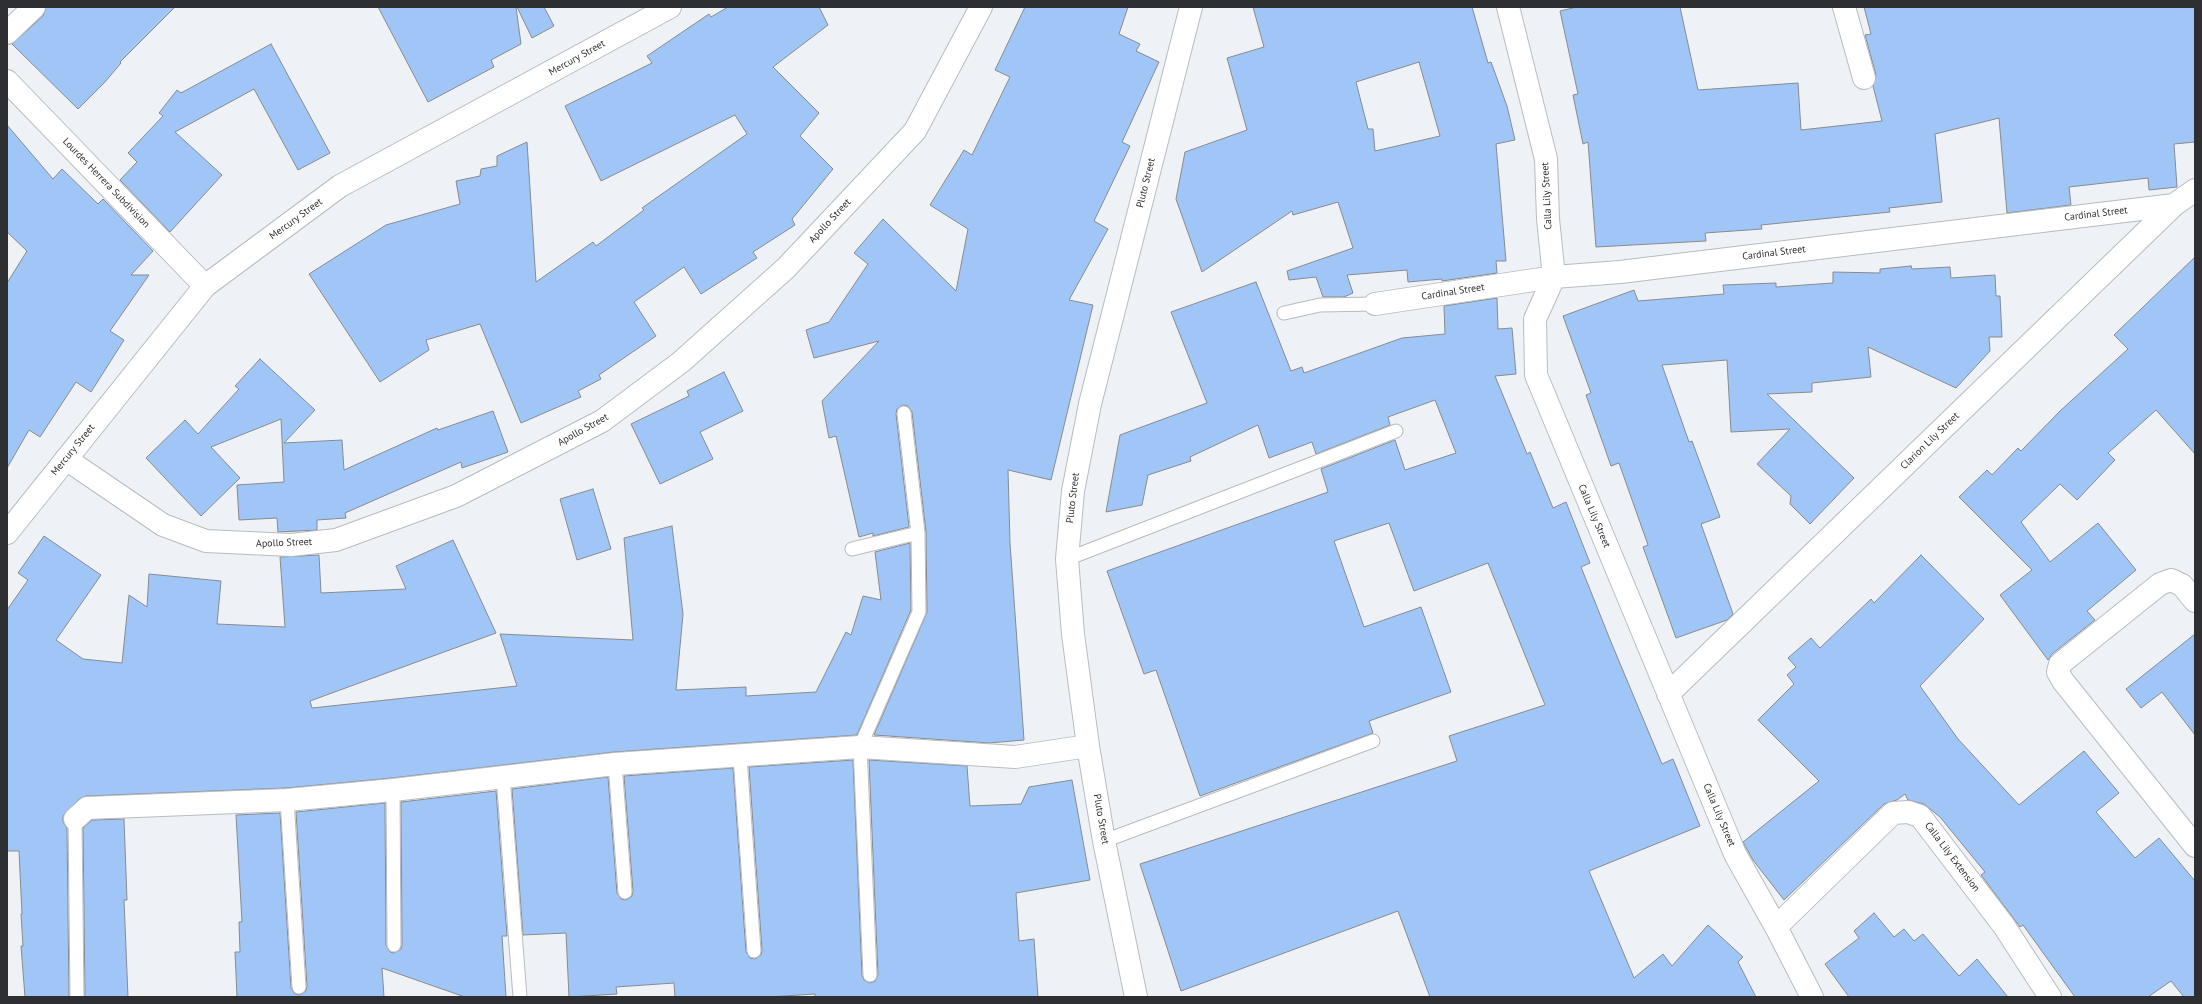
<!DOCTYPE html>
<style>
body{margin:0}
#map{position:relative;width:2202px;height:1004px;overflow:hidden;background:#eef2f7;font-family:"PT Sans",sans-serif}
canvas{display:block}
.frame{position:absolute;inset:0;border:8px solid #2e2f32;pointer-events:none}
</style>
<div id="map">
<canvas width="2202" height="1004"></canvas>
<div class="frame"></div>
</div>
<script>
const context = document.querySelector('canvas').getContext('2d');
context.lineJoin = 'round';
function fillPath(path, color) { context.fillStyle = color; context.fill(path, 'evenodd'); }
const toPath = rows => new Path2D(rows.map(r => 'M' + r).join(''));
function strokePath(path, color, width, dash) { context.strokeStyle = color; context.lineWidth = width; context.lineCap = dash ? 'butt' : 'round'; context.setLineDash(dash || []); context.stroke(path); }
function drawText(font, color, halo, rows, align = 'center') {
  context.font = font + ' "PT Sans",sans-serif'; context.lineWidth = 4; context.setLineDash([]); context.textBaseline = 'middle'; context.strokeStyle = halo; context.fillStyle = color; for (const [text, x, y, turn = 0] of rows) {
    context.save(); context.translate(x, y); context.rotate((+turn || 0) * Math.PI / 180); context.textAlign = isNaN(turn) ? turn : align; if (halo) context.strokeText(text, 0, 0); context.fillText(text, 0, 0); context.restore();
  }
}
const building = toPath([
 [46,7,175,7,120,62,121,63,105,82,78,109,12,44,43,16,46,7],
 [378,7,516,7,521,44,491,60,494,67,428,102,378,7],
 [517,7,544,7,554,26,532,38,517,7],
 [728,7,819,7,828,25,773,67,819,113,800,136,833,169,792,219,795,225,753,252,757,258,701,294,684,267,634,302,656,336,599,375,601,379,578,391,581,397,521,423,480,324,426,340,429,350,380,382,309,274,386,225,460,204,456,181,480,176,481,169,497,166,497,156,527,142,536,282,593,242,596,246,644,210,642,208,747,134,735,115,601,181,565,106,652,63,647,56,709,14,711,17,728,7],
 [1025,7,1128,7,1119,34,1140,44,1136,51,1159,62,1122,142,1130,146,1094,221,1108,229,1069,300,1093,305,1051,480,1008,470,1010,543,1024,740,989,743,874,735,927,612,926,532,912,412,908,406,903,405,897,409,896,414,909,527,873,536,873,533,859,537,836,436,829,438,822,401,879,341,814,358,806,330,829,322,868,264,854,253,883,219,956,291,968,229,930,205,964,150,972,155,1010,77,995,70,1025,7],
 [1253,7,1472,7,1488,63,1491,62,1507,106,1515,140,1496,144,1506,261,1496,261,1497,273,1442,281,1442,279,1408,282,1407,270,1347,275,1353,293,1344,297,1323,297,1316,277,1289,280,1287,271,1353,248,1338,202,1293,215,1292,211,1202,272,1176,199,1185,152,1247,130,1227,58,1264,47,1253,7],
 [1419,62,1440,136,1375,151,1373,129,1368,129,1356,82,1419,62],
 [1577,7,1680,7,1698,90,1798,83,1801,130,1882,121,1873,86,1876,75,1865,35,1871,34,1864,7,2195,7,2195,142,2174,144,2177,187,2149,190,2148,178,2069,187,2071,205,2007,213,1999,118,1935,134,1942,202,1889,208,1890,212,1761,225,1762,229,1705,233,1706,241,1596,247,1588,142,1583,144,1573,95,1578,94,1560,11,1577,7],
 [271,44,330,153,298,170,254,89,175,132,222,175,170,232,120,180,137,162,128,153,163,116,159,113,177,90,181,93,271,44],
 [7,125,53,179,62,169,98,204,103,199,153,251,131,275,149,275,110,331,124,340,91,392,76,382,40,437,29,430,7,468,7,283,27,251,7,232,7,125],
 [2195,257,2195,454,2156,410,2108,453,2115,460,2077,500,2060,484,2021,522,2050,562,2098,523,2136,570,2087,611,2095,620,2052,654,2048,660,2000,595,2032,570,1959,497,1987,470,1992,475,2018,448,2021,451,2060,411,2128,349,2114,335,2195,257],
 [1911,266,1912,269,1950,267,1951,278,1995,275,1996,296,2000,296,2002,337,1989,337,1990,351,1956,388,1868,347,1871,377,1812,383,1812,392,1767,394,1854,478,1810,524,1790,504,1791,496,1757,464,1790,429,1731,432,1727,360,1662,365,1689,442,1692,441,1720,517,1701,524,1733,614,1727,620,1676,638,1643,547,1648,545,1619,463,1611,466,1586,395,1591,393,1563,316,1634,290,1638,301,1724,294,1723,285,1776,283,1776,287,1833,283,1833,272,1880,273,1880,269,1911,266],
 [1256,282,1291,371,1302,367,1304,373,1402,338,1445,334,1444,306,1497,298,1498,329,1512,328,1516,374,1495,376,1527,454,1530,452,1553,508,1566,502,1590,563,1581,567,1611,642,1662,764,1673,759,1700,826,1589,871,1634,978,1663,954,1672,966,1708,925,1743,957,1738,962,1756,997,1430,997,1398,911,1181,991,1140,864,1457,761,1449,736,1545,705,1488,563,1414,591,1389,523,1334,541,1364,627,1421,607,1451,692,1369,721,1373,733,1200,796,1156,670,1144,674,1107,571,1328,492,1321,469,1395,440,1405,470,1456,453,1435,400,1388,417,1390,425,1316,454,1312,442,1269,458,1258,425,1190,457,1191,461,1148,475,1142,505,1106,512,1120,435,1207,403,1171,312,1256,282],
 [260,359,315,410,284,443,342,440,344,470,437,428,438,430,493,411,508,452,462,468,461,462,345,513,346,518,317,520,317,530,278,532,277,518,239,520,237,485,284,482,281,419,211,447,240,478,201,516,146,458,185,420,198,434,239,389,235,386,260,359],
 [724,372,743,411,700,432,713,459,660,484,631,424,689,396,687,391,724,372],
 [593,489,611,549,577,560,560,499,593,489],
 [672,526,683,614,676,690,746,687,746,696,816,692,846,632,851,635,863,596,881,600,875,552,910,543,911,610,857,735,614,752,392,778,286,788,86,796,79,799,63,816,63,822,67,828,69,997,25,997,21,946,23,946,21,914,22,914,19,851,7,851,7,610,28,580,18,573,44,536,101,575,56,640,83,659,122,663,129,595,147,607,149,574,221,581,217,624,285,627,280,557,319,555,321,593,406,589,396,566,453,540,496,633,310,701,312,708,517,686,500,634,633,640,624,538,672,526],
 [1921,555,1984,619,1920,686,1958,739,2019,805,2084,751,2119,793,2096,812,2135,858,2159,838,2195,881,2195,997,2184,997,2171,981,2148,997,2075,997,2023,925,2020,927,1981,875,1985,872,1940,817,1924,804,1908,800,1905,794,1897,800,1884,804,1784,900,1753,860,1743,842,1819,781,1758,720,1794,684,1787,675,1796,667,1788,658,1811,638,1820,648,1871,599,1874,603,1921,555],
 [2195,634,2195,735,2162,692,2141,708,2126,689,2195,634],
 [853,760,862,975,864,980,870,983,875,981,878,975,869,760,967,766,970,806,1021,804,1029,787,1072,780,1090,880,1016,893,1019,941,1034,939,1038,997,815,997,815,994,768,997,675,997,674,983,616,987,617,994,569,997,566,933,523,935,512,789,608,777,617,893,621,899,626,900,632,896,633,891,624,776,733,768,746,952,750,958,755,959,761,955,762,950,749,767,853,760],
 [496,791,507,936,502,936,506,997,465,997,382,968,384,997,237,997,235,952,240,952,239,922,242,922,236,815,280,813,291,988,295,994,300,995,306,991,307,986,296,812,385,803,386,945,390,952,394,953,401,949,402,945,401,802,496,791],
 [124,819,127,900,124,900,128,997,85,997,83,828,92,820,124,819],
 [1874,913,1894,937,1904,929,1914,941,1923,934,1959,976,1977,959,2008,997,1849,997,1825,964,1859,938,1854,931,1874,913]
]);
const service = toPath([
 [1284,313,1320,305,1375,304],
 [852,549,918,533],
 [1067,559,1396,431],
 [740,757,754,951],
 [615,764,625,892],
 [503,776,520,997],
 [393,790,394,945],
 [287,800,299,987],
 [75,819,77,997],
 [1104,841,1373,741],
 [870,975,860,747,919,612,918,533,904,413]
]);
const minor = toPath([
 [1508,7,1546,159,1548,219,1554,277,1535,319,1536,375,1735,854,1776,927,1812,997],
 [1844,7,1864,78],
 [7,33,34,7],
 [7,81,205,286],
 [1375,304,1554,277,1620,272,2174,205],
 [66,459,163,525,206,541,291,545,336,540,456,496,602,421,681,362,786,268,915,131,981,7],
 [2195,601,2182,585,2171,580,2160,584,2060,664,2058,672,2063,681,2195,846],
 [1668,694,2174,205,2195,190],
 [75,819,87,808,287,800,393,790,615,764,860,747,1015,757,1088,746],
 [1776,927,1893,813,1908,812,1920,816,2004,926,2050,997]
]);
const tertiary = toPath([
 [7,533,205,286,340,186,670,7],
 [1136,997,1104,841,1088,746,1073,634,1067,559,1073,491,1090,404,1191,7]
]);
const streetNames = [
 ["Mercury Street",577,58,-29],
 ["Lourdes Herrera Subdivision",106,183,46],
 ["Pluto Street",1146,183,-76],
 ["Calla Lily Street",1547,196,-93],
 ["Cardinal Street",2096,214,-7],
 ["Mercury Street",296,219,-36],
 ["Apollo Street",830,221,-47],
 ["Cardinal Street",1774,253,-7],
 ["Cardinal Street",1453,292,-9],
 ["Apollo Street",583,430,-29],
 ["Clarion Lily Street",1930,441,-44],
 ["Mercury Street",73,450,-51],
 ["Pluto Street",1073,498,-83],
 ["Calla Lily Street",1594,516,67],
 ["Apollo Street",284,543,-2],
 ["Calla Lily Street",1719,815,67],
 ["Pluto Street",1101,819,80],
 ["Calla Lily Extension",1952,857,53]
];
fillPath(building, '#a0c6f8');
strokePath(building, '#878a8f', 1);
strokePath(service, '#b8bcc1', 15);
strokePath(minor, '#b8bcc1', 24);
strokePath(tertiary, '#b8bcc1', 24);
strokePath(service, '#fff', 13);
strokePath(minor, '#fff', 22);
strokePath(tertiary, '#fff', 22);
drawText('10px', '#2e2f32', '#fff', streetNames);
</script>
